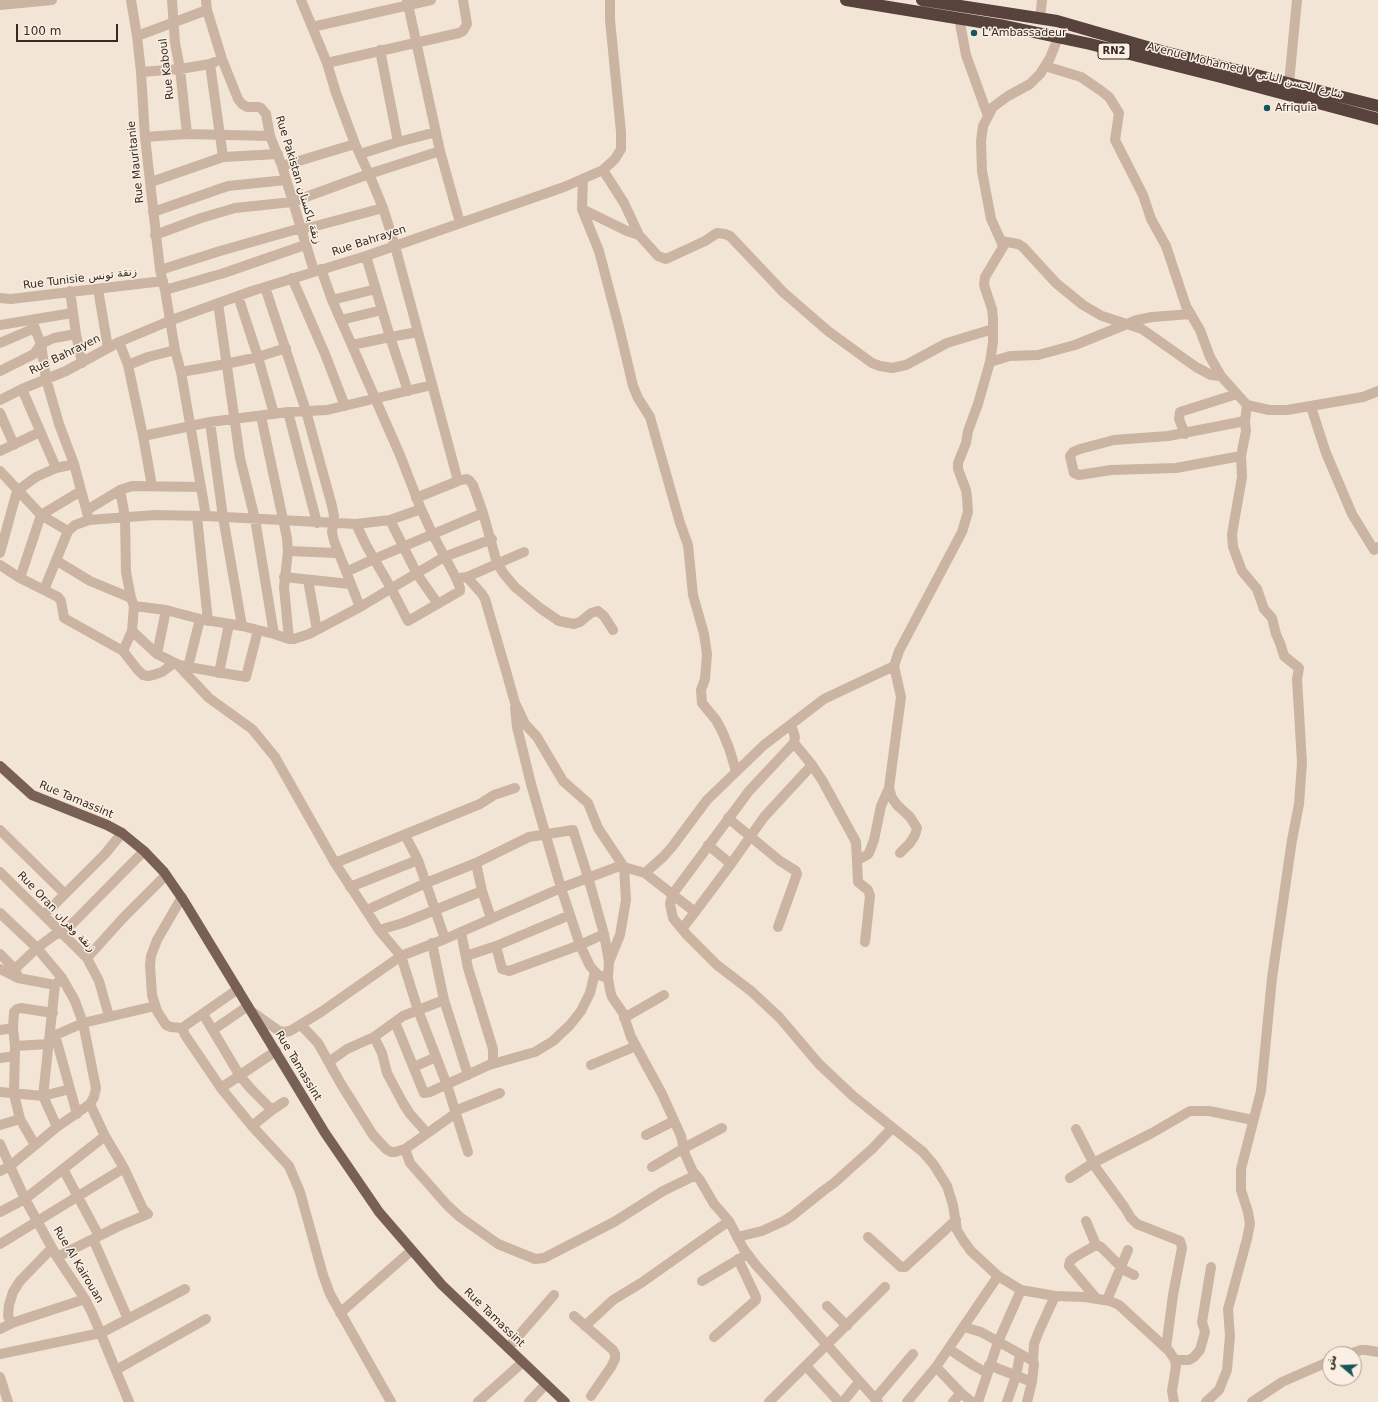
<!DOCTYPE html>
<meta charset="utf-8">
<style>
body{margin:0}
#map{position:relative;width:1378px;height:1402px;overflow:hidden;background:#f3e5d6;font-family:"DejaVu Sans","Noto Naskh Arabic",sans-serif}
canvas{display:block}
.north{position:absolute;left:1322px;top:1346px;width:40px;height:40px;box-sizing:border-box;background:#faefe2;border:1px solid #aba096;border-radius:50%;rotate:289deg;font-size:11px;font-weight:700;line-height:16px;text-align:center;color:#352a24}
.north::after{content:'';display:block;margin:auto;width:14px;height:18px;background:#17555a;clip-path:polygon(50% 0,100% 100%,50% 72%,0 100%)}
.scale{position:absolute;left:16px;top:24px;width:102px;height:18px;box-sizing:border-box;border:2px solid #352a24;border-top:0;padding-left:5px;font-size:12px;line-height:14px;white-space:nowrap;color:#352a24;-webkit-text-stroke:3px #faefe2;paint-order:stroke}
</style>
<div id="map">
<canvas width="1378" height="1402"></canvas>
<div class="north">ش</div>
<div class="scale">100 m</div>
</div>
<script>
const context = document.querySelector('canvas').getContext('2d');
context.lineJoin = 'round';
const toPath = rows => new Path2D(rows.map(r => 'M' + r).join(''));
function strokePath(path, color, width, dash) { context.strokeStyle = color; context.lineWidth = width; context.lineCap = dash ? 'butt' : 'round'; context.setLineDash(dash || []); context.stroke(path); }
function drawText(font, color, halo, rows, align = 'center') {
  context.font = font + ' "DejaVu Sans","Noto Naskh Arabic",sans-serif'; context.lineWidth = 3; context.setLineDash([]); context.textBaseline = 'middle'; context.strokeStyle = halo; context.fillStyle = color; for (const [text, x, y, turn = 0] of rows) {
    context.save(); context.translate(x, y); context.rotate((+turn || 0) * Math.PI / 180); context.textAlign = isNaN(turn) ? turn : align; if (halo) context.strokeText(text, 0, 0); context.fillText(text, 0, 0); context.restore();
  }
}
const minor = toPath([
 [131,0,137,36,141,72,145,137,160,270,165,290,175,350,181,372,206,516],
 [172,0,175,43,180,69,187,134],
 [206,0,207,10,222,59,238,99,242,104,247,107,258,107,261,108,266,114,270,136,282,166,314,271],
 [301,0,327,63,336,93,355,144,369,174,383,208,395,246,458,481],
 [407,0,440,151,460,223],
 [0,5,52,0],
 [959,18,966,55,988,116],
 [1040,19,1042,0],
 [312,27,431,0],
 [137,36,207,10],
 [380,50,398,142],
 [327,63,459,33,463,31,467,24,463,0],
 [210,64,223,157],
 [1045,66,1081,77,1100,90,1109,97,1119,113,1115,140,1143,195,1151,219,1166,246,1186,306,1200,330,1210,357,1221,376,1247,405,1269,410,1287,410,1363,397,1378,391],
 [141,72,180,69,210,64,215,62],
 [1289,83,1297,0],
 [145,137,187,134,270,136],
 [360,154,398,142,436,132],
 [282,166,355,144],
 [603,170,624,203,639,235],
 [583,179,582,209,599,251,619,327,633,386,638,398,650,417,680,523,688,545,693,595,704,634,707,654,705,679,701,690,702,703,716,720,722,731,729,748,736,771],
 [151,182,223,157,278,154],
 [582,209,627,231,639,235,658,256,666,259,705,241,717,233,725,234,730,236,783,292,828,331,872,363,880,366,892,368,906,365,947,343,993,329],
 [153,212,228,186,286,180],
 [155,235,201,218,235,208,292,202,369,174,440,151],
 [1001,241,1018,244,1023,247,1056,283,1083,305,1102,316,1142,329,1196,367,1211,375,1221,376],
 [366,256,390,337,408,391],
 [321,269,332,300,400,455,421,509,433,535,456,578,460,588,460,591,408,621,391,588,366,545,356,524],
 [160,270,220,251,301,228,312,227,383,208],
 [292,278,325,354,345,406],
 [265,287,306,411,332,506,334,516,332,532,334,541,360,607],
 [98,289,108,348],
 [165,290,224,273,305,245],
 [70,291,76,334,82,363],
 [238,296,258,357,274,414],
 [0,298,11,299,163,281],
 [332,300,376,289],
 [218,303,240,458,255,519,274,634],
 [341,320,382,310],
 [32,321,41,344,46,379,59,424,74,464,89,520],
 [0,325,72,313],
 [119,342,128,365,143,436,152,486],
 [0,343,35,328],
 [352,345,390,337,418,332],
 [990,362,1010,356,1038,355,1075,345,1137,320,1152,317,1191,314],
 [128,365,148,357,175,350],
 [0,371,34,354,41,344,47,341,54,338,76,334],
 [181,372,226,364,258,357,286,348],
 [22,389,56,468],
 [0,400,22,389,66,371,119,342,169,321,252,291,366,256,564,187,603,170,615,159,621,149,621,132,610,20,610,0],
 [1311,407,1326,453,1352,514,1374,550,1378,547],
 [288,412,317,523],
 [0,413,14,445],
 [261,416,287,538,288,551,284,587,289,639],
 [210,422,223,517,242,626],
 [1185,434,1179,419,1180,412,1237,394],
 [143,436,210,422,288,412,327,410,432,385],
 [0,451,40,432],
 [1241,456,1176,468,1111,470,1079,475,1074,473,1070,456,1073,452,1080,449,1114,440,1168,436,1245,421],
 [0,471,41,515,68,531],
 [120,490,125,517,126,572,131,598,134,606,132,631,123,651],
 [416,498,458,481,466,479,469,480,473,485,483,513,497,563,504,574,515,587,540,608,559,621,574,624,580,622,591,613,598,611,604,616,613,630],
 [87,510,120,490,132,486,200,487],
 [197,517,208,621],
 [390,520,417,574,438,604],
 [288,551,337,553],
 [0,553,17,491,36,477,56,468,74,464],
 [57,561,90,581,131,598],
 [0,565,20,578,58,597,61,601,64,618,123,651,137,669,143,675,148,676,153,675,162,672,174,663],
 [346,572,374,559,483,513],
 [284,577,350,584],
 [467,577,482,594,485,599,508,678,515,703,525,724,537,737,563,781,588,803,598,828,624,867,626,900,620,935,609,962,608,978,610,990,612,997,623,1013,631,1037,662,1094,681,1136,685,1154,693,1172,700,1180,714,1204,729,1221,743,1248,755,1264,878,1402],
 [20,578,41,515,81,491],
 [460,578,467,577,524,552],
 [308,580,317,630],
 [44,590,68,531,75,525,89,520,155,515,206,516,356,524,390,520,421,509],
 [134,606,166,610,200,619,242,626,274,634,289,639,294,639,309,634,360,607,444,557,492,539],
 [132,631,157,654,177,664,188,667,246,677,258,630],
 [157,654,166,610],
 [177,664,209,698,252,729,275,757,335,863,379,930,401,956,418,1010,447,1085,468,1152],
 [894,666,901,697,889,788,892,798,897,805,910,817,917,828,915,835,910,843,900,853],
 [188,667,200,619],
 [219,673,229,624],
 [515,708,517,727,531,784,561,888,580,945,590,966,598,975,608,978],
 [791,725,795,737,794,743,749,791,672,895,670,904,673,918,687,935,717,965,751,991,779,1017,819,1064,853,1096,923,1152,934,1165,947,1186,953,1205,957,1230,963,1240,971,1251,998,1276,1021,1290,1055,1296,1085,1297,1110,1301,1119,1305,1169,1351,1175,1360,1176,1366,1172,1391,1174,1402],
 [812,765,822,780,856,842,858,882,868,890,870,896,865,942],
 [728,818,780,861,796,871,797,874,778,927],
 [0,830,65,894],
 [405,835,418,860,445,939],
 [858,860,867,855,869,853,874,840,881,806,889,788],
 [335,863,480,804,494,795,515,788],
 [476,863,482,891,491,918],
 [731,864,764,817,812,765,794,743],
 [0,872,87,958,99,981,109,1016],
 [645,873,663,857,672,847,707,800,764,745,824,699,894,666,899,651,962,532,968,512,967,497,966,490,958,469,958,463,966,443,968,431,978,404,990,362,993,342,993,318,992,309,984,285,985,277,1003,247,1001,241,991,219,982,171,981,141,983,126,993,107,1008,96,1030,84,1040,74,1050,58,1058,38],
 [350,887,418,860],
 [182,897,157,940,151,956,150,965,152,995,157,1011,166,1025,171,1027,182,1028,238,989],
 [367,910,426,883,476,863,529,837,573,830,588,877,604,934,609,962],
 [0,913,37,948,62,978,75,1001,83,1023,96,1088,94,1097,90,1104,57,1127,10,1166,0,1171],
 [44,915,105,854,122,833],
 [682,929,695,912],
 [379,930,403,923,482,891],
 [432,943,444,1000,468,1075],
 [496,946,502,969,509,971,580,945,604,934],
 [0,954,15,969,17,974],
 [466,956,496,946,570,915],
 [87,958,124,917,166,875],
 [0,969,18,978,55,985],
 [15,969,37,948,53,936,66,929,73,923,144,851],
 [251,1011,279,1031,285,1032,290,1031,321,1012,401,956,445,939,561,888,617,867,624,867,645,873,695,912,731,864,708,845],
 [203,1014,240,1076,251,1089,272,1110],
 [624,1018,664,995],
 [395,1022,424,1093,430,1092,489,1065,493,1063,493,1049,468,968,461,932],
 [301,1025,318,1043,341,1084,373,1135,386,1149,391,1152,395,1152,405,1149,456,1113],
 [182,1028,185,1035,221,1088,252,1126,289,1166,300,1192,323,1275,330,1294,391,1402],
 [0,1030,13,1028],
 [213,1030,248,1006],
 [55,1035,77,1114],
 [51,1037,83,1023,155,1006],
 [374,1037,382,1053,387,1073,403,1103,410,1114,427,1133],
 [15,1046,49,1044],
 [0,1058,15,1056],
 [329,1062,347,1049,374,1037,403,1016,444,1000],
 [489,1065,535,1052,553,1041,570,1025,581,1011,590,993,595,972],
 [591,1065,636,1046],
 [414,1067,436,1057],
 [221,1088,276,1051],
 [0,1092,43,1096,70,1089],
 [455,1111,500,1093],
 [0,1125,20,1119],
 [252,1126,272,1110,284,1102],
 [57,1127,43,1096,55,985,62,978],
 [1076,1129,1096,1168,1125,1208,1131,1218,1137,1224,1180,1241,1181,1244,1182,1248,1173,1295,1166,1348],
 [646,1135,674,1121],
 [0,1144,25,1199,57,1257,85,1299,93,1315,129,1402],
 [35,1145,20,1119,14,1094,15,1046,13,1028,14,1012,17,1009,21,1008,53,1013],
 [405,1149,410,1163,447,1205,460,1217,498,1244,535,1259,544,1258,614,1222,663,1191,696,1175],
 [652,1167,684,1148,722,1128],
 [63,1169,99,1236],
 [1070,1178,1093,1163,1152,1133,1190,1111,1209,1111,1253,1120],
 [0,1212,25,1199,105,1136],
 [1086,1221,1096,1245],
 [737,1237,762,1231,784,1221,793,1215,823,1191,834,1183,873,1148,892,1128],
 [868,1237,901,1267,905,1267,956,1220],
 [93,1239,128,1319],
 [0,1244,124,1168],
 [52,1248,20,1281,13,1292,9,1305,8,1316,10,1320,12,1323,85,1299],
 [57,1257,117,1227,148,1214,143,1209,124,1168,105,1136,90,1104],
 [702,1281,744,1256],
 [1096,1298,1069,1266,1070,1261,1075,1257,1096,1245,1101,1247,1124,1270,1134,1275],
 [1107,1300,1128,1250],
 [827,1306,847,1326],
 [340,1313,411,1251],
 [574,1316,613,1350,615,1354,615,1359,611,1367,591,1396],
 [585,1326,613,1300,641,1283,729,1221],
 [964,1327,981,1332,1033,1361,1034,1364,1032,1382,1027,1402],
 [0,1329,12,1323],
 [714,1337,756,1300,756,1297,738,1259],
 [508,1348,554,1295],
 [949,1349,973,1365,987,1373],
 [0,1354,101,1333,185,1289],
 [1349,1354,1361,1350,1366,1350,1378,1352],
 [1175,1360,1189,1360,1194,1357,1200,1350,1205,1332,1202,1322,1211,1267],
 [1033,1361,1034,1344,1039,1331,1055,1296],
 [989,1365,1032,1382],
 [806,1366,839,1402],
 [936,1367,961,1393,972,1402],
 [116,1370,206,1319],
 [0,1377,8,1402],
 [875,1399,913,1354],
 [478,1402,523,1362],
 [529,1402,546,1384],
 [769,1402,885,1287],
 [843,1402,859,1382],
 [907,1402,936,1367,998,1276],
 [953,1402,961,1393],
 [978,1402,998,1342,1021,1290],
 [1007,1402,1016,1376,1020,1355],
 [1206,1402,1219,1390,1227,1370,1230,1336,1228,1309,1247,1239,1250,1224,1248,1212,1241,1190,1241,1169,1261,1091,1272,978,1292,840,1299,804,1302,763,1297,679,1299,668,1284,656,1280,643,1276,634,1272,618,1264,609,1257,589,1242,571,1233,547,1232,534,1242,477,1241,456,1246,431,1245,421,1247,405],
 [1252,1402,1282,1382,1330,1361]
]);
const major = toPath([
 [0,766,32,795,107,825,122,833,144,851,164,872,184,901,325,1133,379,1212,442,1285,565,1402]
]);
const highway = toPath([
 [846,0,1005,26,1090,44,1221,77,1378,119],
 [922,0,1057,21,1161,51,1378,106]
]);
const markers = [
 [974,33,4,"#17555a"],
 [1267,108,4,"#17555a"]
];
const shields = [
 [1114,51,32]
];
const shieldNames = [
 ["RN2",1114,51]
];
const poiNames = [
 ["L'Ambassadeur",982,33],
 ["Afriquia",1275,108]
];
const streetNames = [
 ["Rue Kaboul",167,69,-97],
 ["Avenue Mohamed V شارع الحسن الثاني",1245,71,14],
 ["Rue Mauritanie",136,162,-96],
 ["Rue Pakistan زنقة باكستان",298,180,73],
 ["Rue Bahrayen",369,241,-18],
 ["Rue Tunisie زنقة تونس",80,279,-7],
 ["Rue Bahrayen",65,355,-26],
 ["Rue Tamassint",76,800,23],
 ["Rue Oran زنقة وهران",56,912,46],
 ["Rue Tamassint",298,1066,59],
 ["Rue Al Kairouan",78,1265,59],
 ["Rue Tamassint",494,1318,44]
];
strokePath(minor, '#cbb4a1', 10);
strokePath(major, '#796054', 10);
strokePath(highway, '#57433b', 12);
for (const [x, y, r, color] of markers) { const dot = new Path2D(); dot.arc(x, y, r, 0, 2 * Math.PI); context.fillStyle = color; context.fill(dot); strokePath(dot, '#faefe2', 1.5); }
for (const [x, y, w] of shields) { const box = new Path2D(); box.roundRect(x - w / 2, y - 8, w, 16, 3); context.fillStyle = '#faefe2'; context.fill(box); strokePath(box, '#352a24', 1); }
drawText('bold 10px', '#352a24', null, shieldNames);
drawText('11px', '#352a24', '#faefe2', poiNames, 'left');
drawText('11px', '#352a24', '#faefe2', streetNames);
</script>
